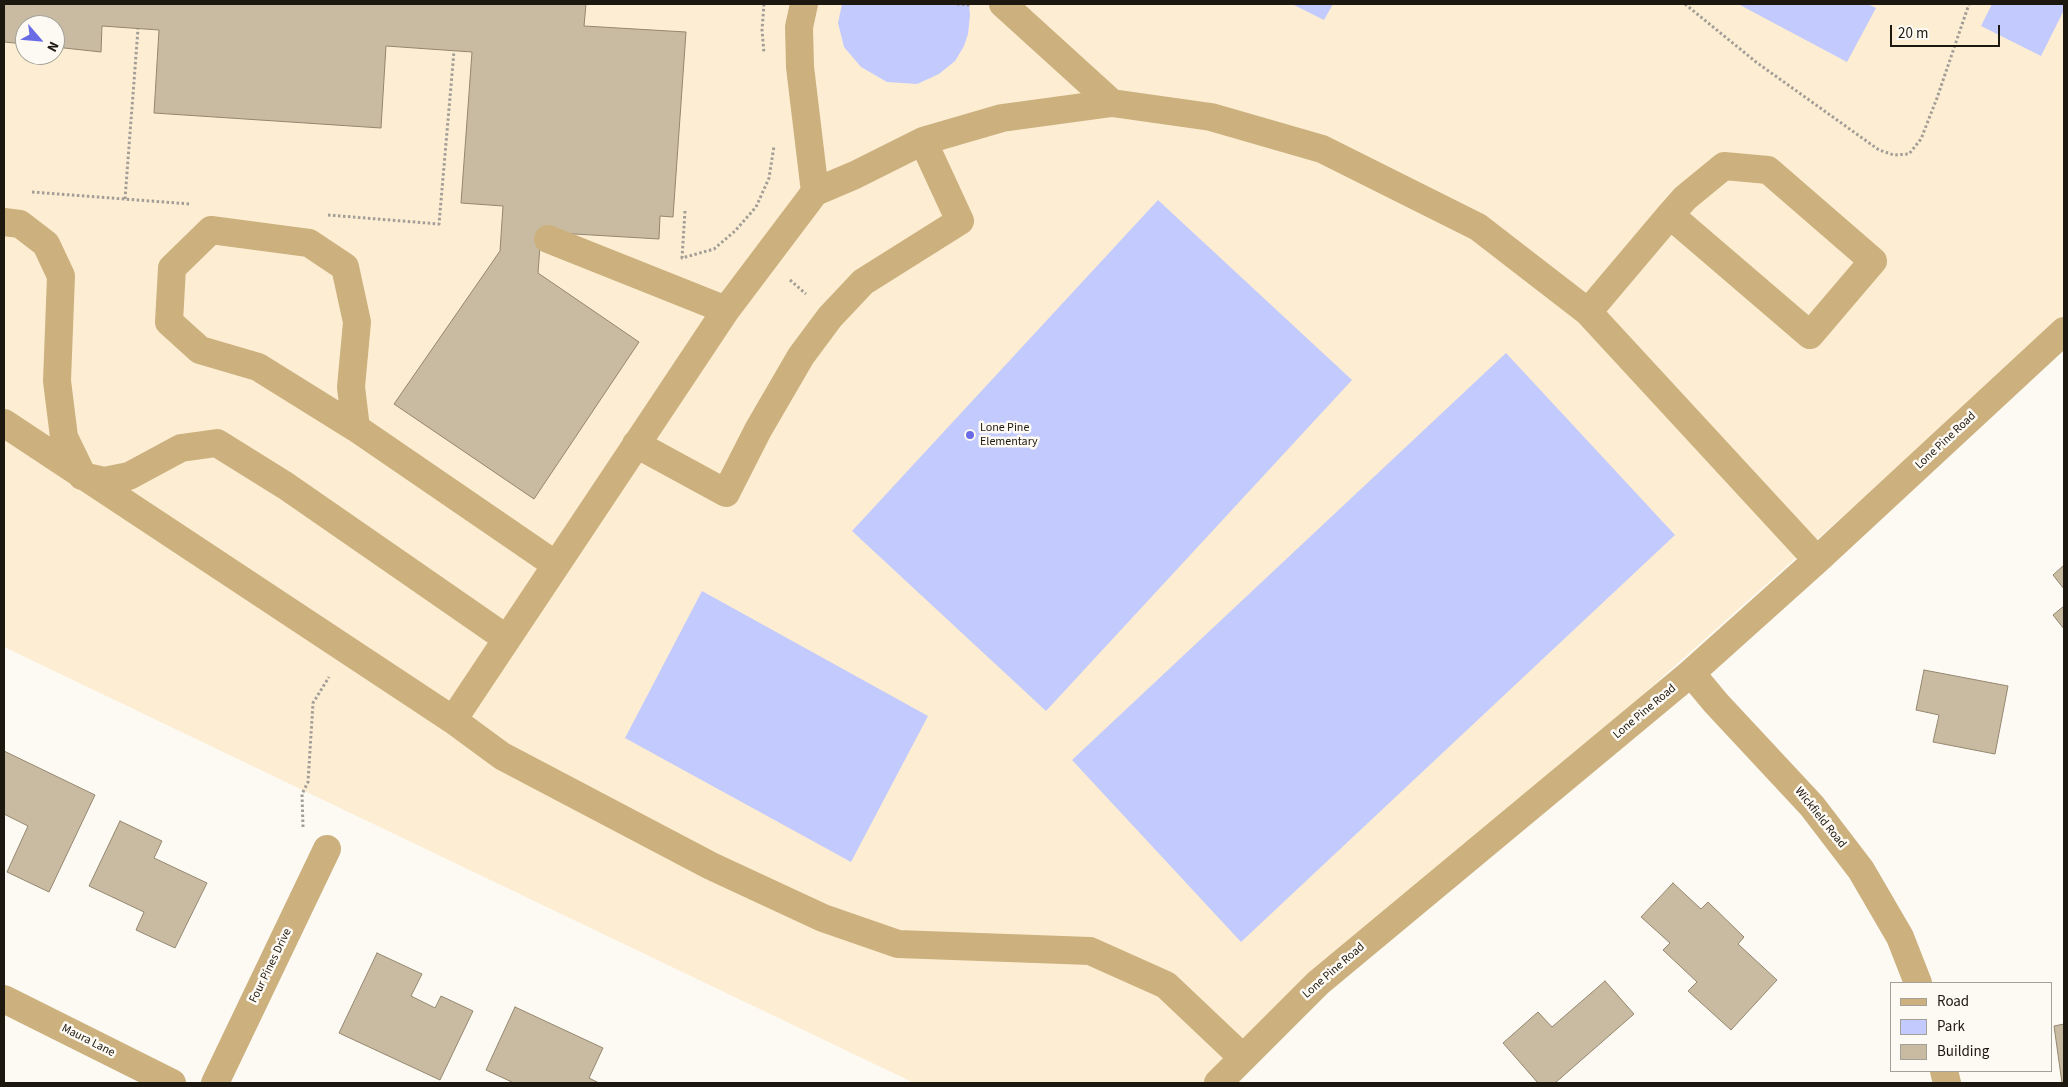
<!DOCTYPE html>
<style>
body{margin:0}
#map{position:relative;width:2068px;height:1087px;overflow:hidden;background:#fdfaf4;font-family:"Source Sans 3",sans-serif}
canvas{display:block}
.frame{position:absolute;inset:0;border:5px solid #1d180f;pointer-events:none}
.legend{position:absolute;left:1890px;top:982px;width:162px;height:90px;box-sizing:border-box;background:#fdfaf4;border:1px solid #a3a098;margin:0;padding:6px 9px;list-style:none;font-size:15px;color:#1d180f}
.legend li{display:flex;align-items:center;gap:10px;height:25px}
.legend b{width:25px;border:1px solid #a3a098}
.north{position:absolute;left:15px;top:15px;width:50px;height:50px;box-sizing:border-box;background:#fdfaf4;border:1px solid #a3a098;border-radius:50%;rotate:117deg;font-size:14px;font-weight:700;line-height:20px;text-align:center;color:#1d180f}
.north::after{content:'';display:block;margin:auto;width:18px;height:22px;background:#6a6ce6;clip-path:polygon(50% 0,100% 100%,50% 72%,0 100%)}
.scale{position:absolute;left:1890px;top:25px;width:110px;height:22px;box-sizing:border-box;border:2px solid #1d180f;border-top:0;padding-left:6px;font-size:15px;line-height:18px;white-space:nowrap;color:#1d180f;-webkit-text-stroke:4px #fdfaf4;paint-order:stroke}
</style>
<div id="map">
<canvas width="2068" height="1087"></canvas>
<div class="frame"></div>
<ul class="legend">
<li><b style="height:6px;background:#ccb17f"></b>Road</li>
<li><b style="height:14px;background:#c3cafd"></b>Park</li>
<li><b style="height:14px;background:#c9bba1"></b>Building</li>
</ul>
<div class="north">N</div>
<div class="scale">20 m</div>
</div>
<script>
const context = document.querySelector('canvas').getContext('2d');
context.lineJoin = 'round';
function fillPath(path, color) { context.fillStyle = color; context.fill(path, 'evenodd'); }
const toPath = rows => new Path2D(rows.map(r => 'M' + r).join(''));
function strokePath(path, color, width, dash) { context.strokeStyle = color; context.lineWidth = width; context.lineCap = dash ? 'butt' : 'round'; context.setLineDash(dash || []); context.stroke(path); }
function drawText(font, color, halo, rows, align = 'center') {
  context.font = font + ' "Source Sans 3",sans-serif'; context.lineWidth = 5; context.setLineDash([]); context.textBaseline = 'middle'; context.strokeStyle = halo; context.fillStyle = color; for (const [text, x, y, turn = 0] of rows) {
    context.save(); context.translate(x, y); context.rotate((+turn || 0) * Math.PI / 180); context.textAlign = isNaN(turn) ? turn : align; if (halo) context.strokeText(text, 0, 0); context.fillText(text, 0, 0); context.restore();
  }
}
const built = toPath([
 [4,4,2064,4,2064,321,1807,548,1266,1031,1223,1083,914,1083,4,647],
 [25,25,55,25,55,55,25,55]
]);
const green = toPath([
 [842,4,969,4,970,15,968,34,964,46,955,61,939,74,917,84,887,82,861,67,844,47,838,23],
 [1292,4,1333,4,1324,20],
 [1738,4,1868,4,1876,8,1847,62],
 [1992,4,2064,4,2064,10,2041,56,1981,26],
 [1158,200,1352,380,1046,711,852,531],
 [1506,353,1675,535,1241,942,1072,760],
 [702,591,928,716,851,862,625,738]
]);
const building = toPath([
 [4,4,586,4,584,26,686,32,673,217,660,216,659,239,541,232,538,273,639,342,534,499,394,404,500,251,503,206,461,203,472,52,386,46,381,128,154,113,159,30,102,26,101,52,55,47,55,25,25,25,25,44,4,42,4,4],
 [2064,565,2064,589,2053,575,2064,565],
 [2064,606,2064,629,2053,615,2064,606],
 [1924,670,2008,686,1995,754,1933,742,1939,715,1916,710,1924,670],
 [4,751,95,795,49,892,7,872,28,826,4,814,4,751],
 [120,821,162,841,154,858,207,883,175,948,136,930,144,912,89,886,120,821],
 [1673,883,1701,909,1708,902,1744,937,1738,944,1777,980,1731,1030,1688,991,1697,982,1663,950,1670,943,1641,917,1673,883],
 [377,953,422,974,411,996,435,1008,441,996,473,1011,440,1080,339,1033,377,953],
 [1605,981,1634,1014,1555,1083,1538,1083,1503,1043,1538,1012,1552,1027,1605,981],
 [515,1007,603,1048,589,1078,599,1083,514,1083,486,1070,515,1007],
 [2064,1024,2064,1083,2062,1083,2054,1026,2064,1024]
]);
const path = toPath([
 [764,4,762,30,764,53],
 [957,4,971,5],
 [1685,4,1756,62,1879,150,1894,155,1909,154,1921,139,1937,98,1969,4],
 [32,192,190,204],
 [125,199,138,29],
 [685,211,682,258,714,249,735,231,756,207,769,178,774,146],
 [328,215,439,224,454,51],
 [790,280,806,294],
 [303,827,302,794,308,782,313,703,329,677]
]);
const minor = toPath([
 [804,4,799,27,800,67,815,192],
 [1003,4,1112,103],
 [4,222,20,224,46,244,61,276,57,381,64,437,82,474],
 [548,239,726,310],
 [1588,312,1610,286,1670,215,1685,198,1724,166,1768,170,1873,261,1810,335,1670,215],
 [4,423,453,720,502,756,711,866,823,918,898,944,1090,951,1166,985,1242,1057],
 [356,428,351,387,357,322,345,267,309,243,211,230,172,268,169,322,200,350,258,367,356,428,556,565],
 [636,444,726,493,758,430,801,356,830,317,863,282,960,221,923,141],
 [82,476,104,481,129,476,181,448,217,443,286,486,507,639],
 [1691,673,1716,703,1812,806,1861,870,1900,937,1918,983],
 [453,720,726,310,815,192,855,175,923,141,1002,118,1112,103,1211,117,1322,149,1478,227,1588,312,1817,560],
 [4,999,172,1083],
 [1944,1071,1947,1083],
 [215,1083,327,849],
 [1218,1083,1318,983,1691,673,1817,560,2064,331]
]);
const markers = [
 [970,435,5,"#6a6ce6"]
];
const poiNames = [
 ["Lone Pine",980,428],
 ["Elementary",980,442]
];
const streetNames = [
 ["Lone Pine Road",1946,441,-43],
 ["Lone Pine Road",1645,712,-40],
 ["Wickfield Road",1820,818,51],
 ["Four Pines Drive",271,966,-64],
 ["Lone Pine Road",1334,971,-41],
 ["Maura Lane",88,1041,27]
];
fillPath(built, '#fdeed3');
fillPath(green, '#c3cafd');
fillPath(building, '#c9bba1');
strokePath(building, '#95876f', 1);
strokePath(path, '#a29e97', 3, [2.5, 2.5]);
strokePath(minor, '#ccb17f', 28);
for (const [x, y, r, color] of markers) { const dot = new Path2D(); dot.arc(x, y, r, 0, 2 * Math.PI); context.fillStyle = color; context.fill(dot); strokePath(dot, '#fdfaf4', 2); }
drawText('12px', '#1d180f', '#fdfaf4', poiNames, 'left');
drawText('12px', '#1d180f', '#fdfaf4', streetNames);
</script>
